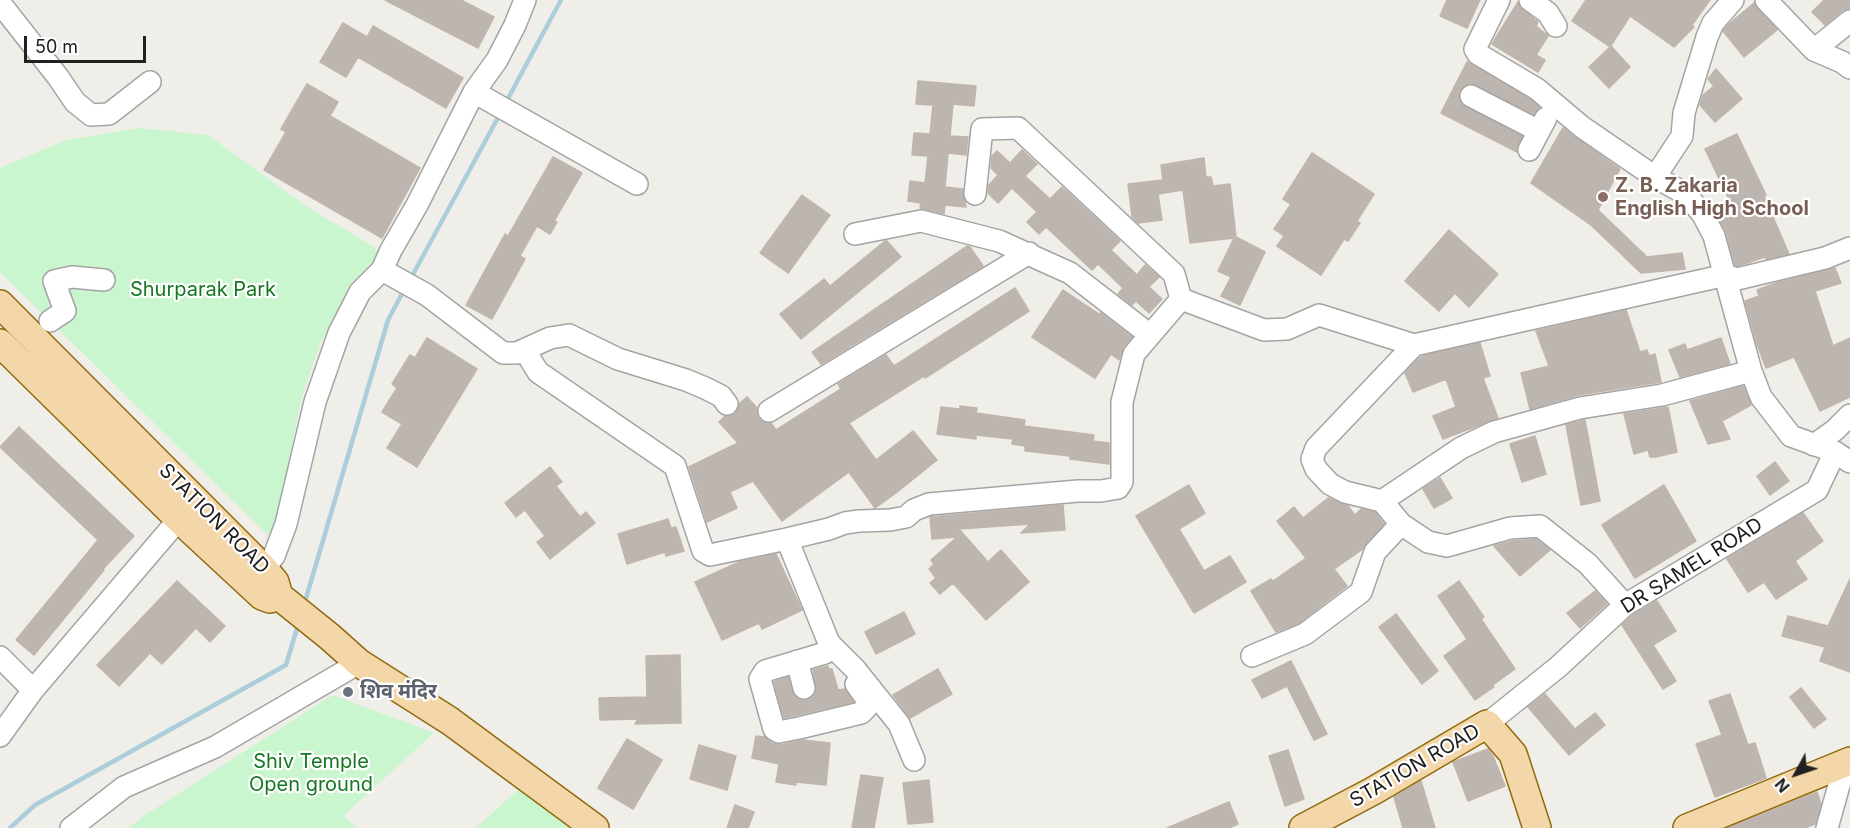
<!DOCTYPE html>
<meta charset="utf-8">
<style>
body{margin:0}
#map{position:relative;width:1850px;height:828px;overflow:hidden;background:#f0eee8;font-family:Inter,sans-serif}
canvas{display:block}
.north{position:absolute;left:1766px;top:744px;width:60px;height:60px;-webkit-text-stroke:4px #fff;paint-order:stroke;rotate:230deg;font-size:16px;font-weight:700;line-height:24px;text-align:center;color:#202020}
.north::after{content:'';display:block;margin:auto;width:21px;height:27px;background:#202020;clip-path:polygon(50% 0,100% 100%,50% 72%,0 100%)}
.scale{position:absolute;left:24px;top:36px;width:122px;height:27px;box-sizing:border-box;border:3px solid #202020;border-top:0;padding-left:8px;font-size:18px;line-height:21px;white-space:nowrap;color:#202020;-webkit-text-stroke:4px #fff;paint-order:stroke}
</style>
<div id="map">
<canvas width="1850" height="828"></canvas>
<div class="north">N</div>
<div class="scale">50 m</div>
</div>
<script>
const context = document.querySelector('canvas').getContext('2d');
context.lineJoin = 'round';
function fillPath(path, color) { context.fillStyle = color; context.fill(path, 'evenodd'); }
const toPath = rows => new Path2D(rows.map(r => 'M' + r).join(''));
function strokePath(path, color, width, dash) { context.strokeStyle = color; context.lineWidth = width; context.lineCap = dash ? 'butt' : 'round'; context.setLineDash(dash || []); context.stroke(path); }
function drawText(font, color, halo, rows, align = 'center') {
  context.font = font + ' Inter,"Noto Sans Devanagari",sans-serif'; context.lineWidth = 4.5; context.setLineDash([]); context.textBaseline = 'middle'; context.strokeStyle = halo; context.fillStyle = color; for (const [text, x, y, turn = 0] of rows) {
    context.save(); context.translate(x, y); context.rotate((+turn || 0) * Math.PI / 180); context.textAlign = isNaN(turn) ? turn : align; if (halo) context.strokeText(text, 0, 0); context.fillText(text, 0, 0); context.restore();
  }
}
const park = toPath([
 [140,128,208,135,306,206,382,252,353,283,320,344,301,399,274,541,0,272,0,168,66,140],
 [333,695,434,733,343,816,357,828,129,828,145,815],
 [522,786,571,828,476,828]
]);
const stream = toPath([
 [505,104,561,0],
 [411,278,500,114],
 [304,605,388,320,405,288],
 [10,828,35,805,286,665,298,625]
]);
const building = toPath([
 [385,0,461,0,494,17,478,48,385,0],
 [1447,0,1480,0,1467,28,1440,16,1447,0],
 [1586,0,1710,0,1692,25,1694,27,1674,47,1630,16,1610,47,1572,21,1586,0],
 [1824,0,1850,0,1850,9,1842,11,1825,25,1812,12,1824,0],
 [1518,2,1523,10,1538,22,1536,26,1548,36,1536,55,1545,60,1538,72,1492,44,1518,2],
 [1754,3,1777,30,1744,57,1723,31,1730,23,1754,3],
 [343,23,367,37,373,26,463,78,446,108,358,57,346,77,320,62,343,23],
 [1611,46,1630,67,1609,88,1589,67,1611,46],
 [1467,62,1530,99,1539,107,1534,114,1471,83,1465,85,1459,91,1460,102,1465,107,1522,136,1517,152,1441,113,1467,62],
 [1716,69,1742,99,1715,122,1700,105,1703,95,1714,86,1708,79,1716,69],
 [918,81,976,86,974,106,953,104,950,136,968,137,966,155,948,153,945,187,963,189,966,207,945,205,944,214,920,208,921,203,908,201,910,181,925,183,928,156,912,155,914,133,930,134,933,105,916,104,918,81],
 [307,84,338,102,330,116,420,168,382,238,264,170,286,132,281,129,307,84],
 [1563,128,1620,169,1598,210,1647,257,1682,253,1685,269,1641,273,1592,226,1531,183,1563,128],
 [1737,134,1766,195,1764,196,1789,254,1766,259,1765,257,1738,266,1735,265,1726,232,1719,218,1735,212,1705,149,1737,134],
 [1022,150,1037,164,1025,176,1050,199,1062,187,1120,241,1111,250,1137,275,1145,265,1159,277,1149,287,1162,299,1149,313,1136,301,1132,305,1118,294,1123,288,1098,264,1092,270,1046,227,1039,234,1027,222,1037,212,1012,188,998,203,988,193,989,185,998,175,991,168,992,156,997,151,1010,163,1022,150],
 [1312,153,1374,194,1357,221,1360,223,1348,241,1344,239,1321,275,1277,246,1284,236,1274,229,1291,204,1283,199,1312,153],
 [553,157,582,173,554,221,557,222,550,234,537,226,520,256,525,259,492,319,466,305,505,234,508,236,553,157],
 [1204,158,1206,177,1211,177,1213,186,1230,184,1236,237,1265,252,1240,305,1221,296,1231,277,1218,271,1234,238,1190,243,1183,190,1158,194,1162,220,1138,223,1132,217,1128,184,1163,180,1161,165,1204,158],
 [802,195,830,215,788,273,760,253,802,195],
 [1449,230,1498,274,1469,307,1455,293,1439,311,1405,281,1449,230],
 [885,241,887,241,901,257,801,339,780,314,824,279,830,286,885,241],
 [967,246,970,247,983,266,821,364,812,352,967,246],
 [1835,268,1841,283,1815,291,1833,346,1850,338,1850,397,1820,411,1794,357,1766,368,1757,344,1745,301,1759,296,1757,290,1776,283,1835,268],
 [1015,288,1029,311,925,378,924,376,849,423,876,460,913,431,937,460,896,493,875,508,849,472,782,521,753,481,730,492,737,508,707,522,689,467,738,443,719,422,725,416,735,414,740,403,747,397,757,408,758,418,763,422,771,423,776,430,841,389,838,384,886,355,894,366,1015,288],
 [1063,290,1099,314,1101,313,1132,337,1124,346,1119,360,1111,354,1095,378,1032,337,1063,290],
 [1626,310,1640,352,1647,350,1649,356,1655,354,1661,382,1578,395,1530,409,1521,373,1549,366,1536,331,1626,310],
 [427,338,477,369,417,467,387,448,402,424,382,412,397,388,392,384,410,355,415,358,427,338],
 [1721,338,1730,364,1680,377,1669,350,1685,344,1687,350,1721,338],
 [1480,343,1490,376,1483,378,1498,418,1443,439,1433,416,1456,407,1446,379,1413,392,1405,373,1419,358,1426,355,1480,343],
 [1743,386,1751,405,1722,421,1730,439,1708,444,1690,401,1743,386],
 [960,406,977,408,976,413,1025,420,1024,426,1094,435,1093,441,1109,443,1109,464,1070,459,1070,456,1025,451,1025,446,1012,444,1013,439,976,435,976,439,937,434,941,407,960,409,960,406],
 [1668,407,1677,452,1656,457,1650,457,1648,450,1634,454,1624,414,1668,407],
 [1585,420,1600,501,1581,505,1566,425,1585,420],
 [19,427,134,536,103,569,104,570,34,655,16,640,98,540,0,447,19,427],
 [1535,436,1546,474,1522,482,1510,444,1535,436],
 [1775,462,1789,481,1770,495,1757,476,1775,462],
 [550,467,562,482,556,486,580,517,586,512,595,523,550,559,537,542,545,536,525,510,516,517,505,503,550,467],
 [1440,478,1452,498,1434,508,1423,489,1440,478],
 [1189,485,1205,513,1179,529,1204,571,1230,556,1246,582,1194,613,1136,516,1189,485],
 [1664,485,1696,541,1635,578,1602,525,1664,485],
 [1328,498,1348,506,1355,515,1361,509,1375,512,1384,524,1363,549,1334,569,1347,586,1299,623,1276,632,1251,591,1271,579,1273,581,1306,558,1277,521,1294,507,1303,518,1328,498],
 [1063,505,1065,530,1021,533,1030,524,959,529,988,562,1001,550,1029,582,986,620,953,583,940,594,930,583,936,578,929,569,934,564,931,560,957,537,932,539,930,517,1063,505],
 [1803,513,1823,541,1795,561,1807,579,1776,599,1764,582,1748,592,1727,559,1803,513],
 [668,519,671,528,676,527,684,551,666,556,665,552,627,564,618,534,668,519],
 [1536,539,1550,550,1520,576,1494,546,1512,541,1536,539],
 [776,554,802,610,762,629,759,623,722,640,695,582,739,562,776,554],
 [1850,579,1850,672,1820,661,1825,647,1782,636,1788,616,1828,626,1850,579],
 [177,581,225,626,210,642,196,628,162,664,150,653,119,686,97,665,177,581],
 [1459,581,1484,617,1481,619,1515,669,1493,685,1494,687,1475,700,1444,656,1467,639,1438,596,1459,581],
 [1595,591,1607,604,1580,628,1567,613,1595,591],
 [1657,601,1676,631,1653,645,1676,681,1663,689,1622,625,1633,615,1657,601],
 [904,612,915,634,876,654,865,632,904,612],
 [1396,614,1438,671,1422,684,1379,627,1396,614],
 [680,655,681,723,635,724,638,719,600,720,599,698,647,697,646,656,680,655],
 [1291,661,1327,734,1314,740,1287,686,1262,698,1252,680,1291,661],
 [828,666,829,669,832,669,838,690,845,689,853,702,784,718,774,682,788,677,795,696,800,700,808,700,813,697,816,691,813,670,828,666],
 [938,669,952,694,910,718,893,695,938,669],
 [1801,688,1826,719,1814,728,1790,697,1801,688],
 [1545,694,1575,729,1595,713,1605,725,1569,755,1528,707,1545,694],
 [1730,694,1748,745,1755,743,1766,778,1715,797,1696,744,1722,735,1709,701,1730,694],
 [756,736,765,737,772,743,781,745,803,740,830,743,826,785,796,782,796,785,776,782,779,764,752,758,756,736],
 [627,739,662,760,633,809,598,788,627,739],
 [699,745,736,756,727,790,690,779,699,745],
 [1488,749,1493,756,1505,786,1468,801,1453,762,1488,749],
 [1288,750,1304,799,1285,806,1269,756,1288,750],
 [861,775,883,778,874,828,852,828,861,775],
 [929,780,933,822,908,824,903,783,929,780],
 [1421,781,1435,828,1403,828,1394,797,1421,781],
 [1817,792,1821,804,1815,824,1804,828,1728,828,1817,792],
 [1229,802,1238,824,1229,828,1167,828,1229,802],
 [735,805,754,812,748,828,727,828,735,805]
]);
const minor = toPath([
 [1499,0,1475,49,1478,54,1537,89,1582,127,1655,177,1686,194,1703,215,1714,236,1751,371,1761,397,1791,436,1835,452,1850,462],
 [1530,0,1548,13,1556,26],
 [1766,0,1814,50,1842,62,1850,68],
 [0,3,58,77,75,102,91,115,109,114,150,82],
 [1814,50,1850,21],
 [474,92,637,184],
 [1471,96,1539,131],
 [1529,150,1546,118],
 [1655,177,1682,136,1684,113,1707,37,1713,23,1733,0],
 [975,194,982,129,1018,128,1174,274,1181,299],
 [855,234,921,221,999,241,1070,273,1150,335],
 [382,270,427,295,503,353,517,353,550,338,569,335,618,359,686,380,705,388,721,396,727,404],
 [50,321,65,311,54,281,72,277,104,280],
 [1414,345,1316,448,1312,459,1316,469,1330,484,1345,492,1382,501,1461,448,1494,432,1580,408,1662,395,1751,371],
 [528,348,530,359,538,372,675,466,703,551,710,555,787,539],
 [769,411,1029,253],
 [1814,445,1835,430,1850,415],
 [1382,501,1401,524,1428,542,1447,546,1510,528,1540,526,1588,564,1625,605],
 [255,580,274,556,286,524,315,402,339,333,360,292,382,270,391,250,417,205,474,92,497,60,515,25,525,0],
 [825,653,765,671,760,679,774,729,779,732,799,728,861,713,867,707,868,701,856,684],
 [1252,656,1305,634,1361,592,1375,552,1401,524],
 [0,657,33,690],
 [797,661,804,688],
 [1487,724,1558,667,1625,605,1817,490,1835,452],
 [0,736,33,690,179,519,190,508],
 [914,760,899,724,855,669,829,643,787,539,829,529,845,523,859,521,890,520,906,517,914,510,929,504,1078,491,1101,491,1118,488,1122,482,1122,402,1134,354,1181,299,1264,330,1287,329,1319,315,1414,345,1726,275,1737,279,1825,258,1850,248],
 [71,828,124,787,215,747,359,663],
 [1827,828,1845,764]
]);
const major = toPath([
 [0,304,264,569,275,582,279,596],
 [0,343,179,519,262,596,270,599,279,596],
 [279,596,330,637,359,663,450,721,595,828],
 [1303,828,1373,791,1487,724,1513,754,1537,828],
 [1687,828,1850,761]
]);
const markers = [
 [1603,197,6,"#8d6e63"],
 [348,692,6,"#6b7280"]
];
const educationNames = [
 ["Z. B. Zakaria",1615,186],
 ["English High School",1615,209]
];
const parkNames = [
 ["Shurparak Park",203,290],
 ["Shiv Temple",311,762],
 ["Open ground",311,785]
];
const streetNames = [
 ["STATION ROAD",214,519,45],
 ["DR SAMEL ROAD",1692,566,-32],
 ["STATION ROAD",1415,766,-30]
];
const worshipNames = [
 ["शिव मंदिर",360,692]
];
fillPath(park, '#c9f5cf');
strokePath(stream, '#accdda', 4.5);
fillPath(building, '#bdb6b0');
strokePath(building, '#c1b5ab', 1.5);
strokePath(minor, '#a4a4a4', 24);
strokePath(major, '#906a0d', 30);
strokePath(minor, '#fff', 21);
strokePath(major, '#f4d7a8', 27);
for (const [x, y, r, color] of markers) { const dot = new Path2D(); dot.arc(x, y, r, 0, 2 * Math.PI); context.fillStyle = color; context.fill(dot); strokePath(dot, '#fff', 2); }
drawText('bold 20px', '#785e54', '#fff', educationNames, 'left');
drawText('20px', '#157722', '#fff', parkNames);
drawText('20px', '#202020', '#fff', streetNames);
drawText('bold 20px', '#5b616d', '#fff', worshipNames, 'left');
</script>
